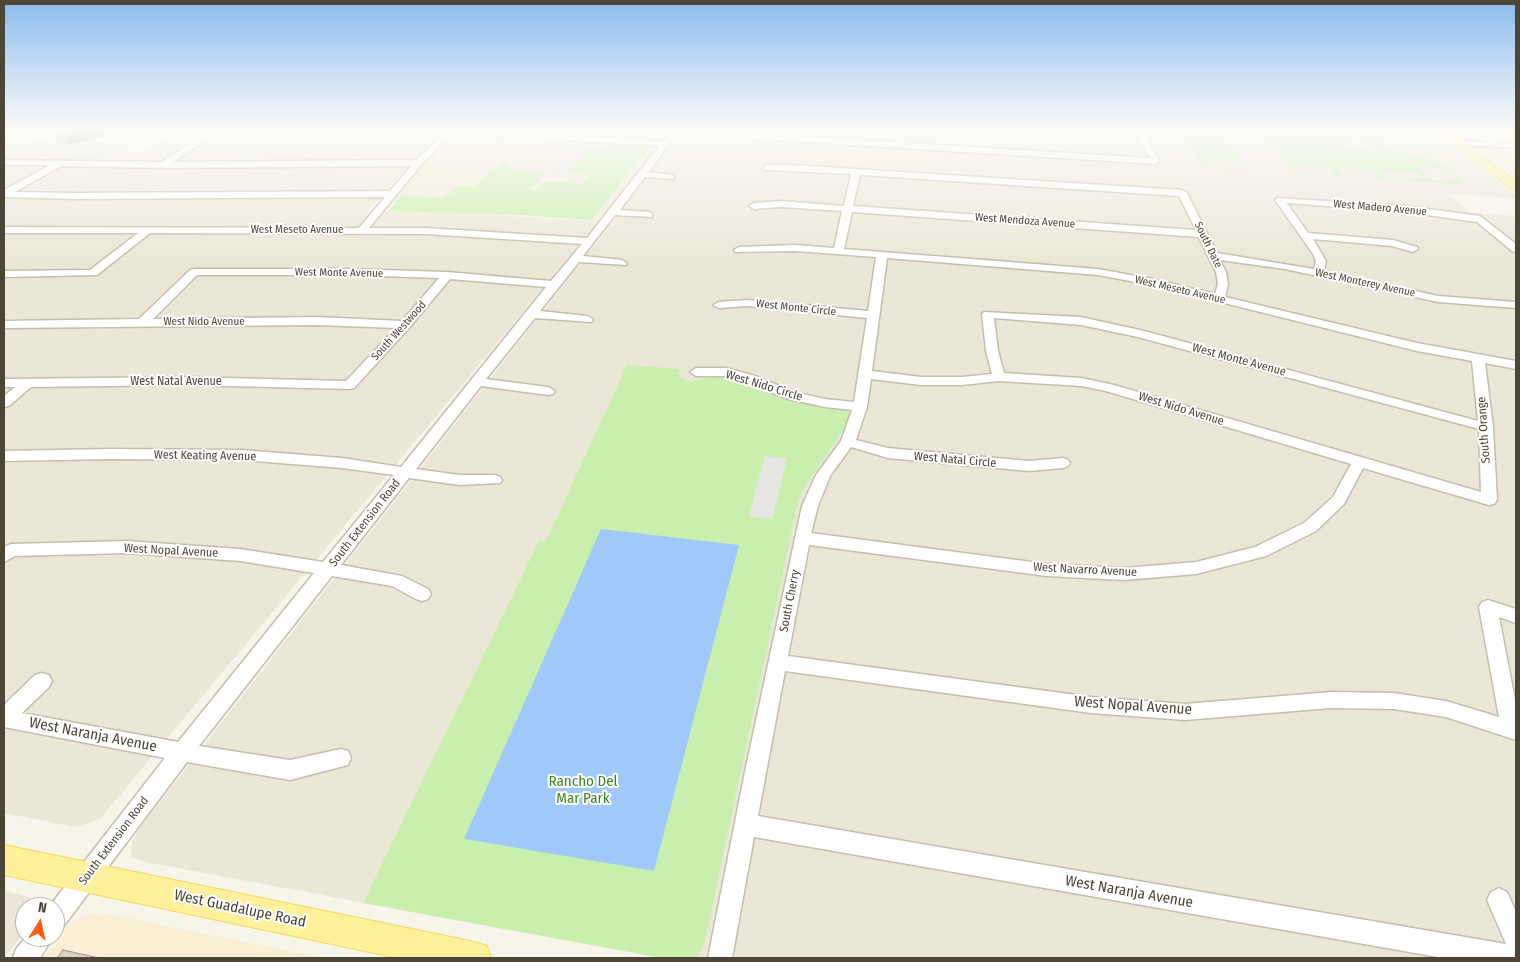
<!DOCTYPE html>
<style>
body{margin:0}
#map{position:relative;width:1520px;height:962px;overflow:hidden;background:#f7f4ea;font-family:"Fira Sans Condensed",sans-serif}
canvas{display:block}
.frame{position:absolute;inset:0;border:5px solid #4c4637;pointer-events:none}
.north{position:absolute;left:15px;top:897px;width:50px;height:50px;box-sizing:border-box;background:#fff;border:1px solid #b7b5af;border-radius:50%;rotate:10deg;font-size:14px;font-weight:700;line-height:20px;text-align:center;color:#4c4637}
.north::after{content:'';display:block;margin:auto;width:18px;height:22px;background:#ff5a18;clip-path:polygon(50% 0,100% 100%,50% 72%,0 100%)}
</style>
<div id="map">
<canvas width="1520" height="962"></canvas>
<div class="frame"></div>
<div class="north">N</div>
</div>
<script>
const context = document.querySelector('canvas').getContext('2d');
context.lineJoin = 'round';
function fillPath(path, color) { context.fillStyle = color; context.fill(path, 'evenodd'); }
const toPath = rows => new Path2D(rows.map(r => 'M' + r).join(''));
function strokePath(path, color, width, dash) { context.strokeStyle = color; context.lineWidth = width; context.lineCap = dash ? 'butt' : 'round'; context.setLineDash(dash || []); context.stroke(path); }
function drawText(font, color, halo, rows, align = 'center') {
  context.font = font + ' "Fira Sans Condensed",sans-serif'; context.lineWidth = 4; context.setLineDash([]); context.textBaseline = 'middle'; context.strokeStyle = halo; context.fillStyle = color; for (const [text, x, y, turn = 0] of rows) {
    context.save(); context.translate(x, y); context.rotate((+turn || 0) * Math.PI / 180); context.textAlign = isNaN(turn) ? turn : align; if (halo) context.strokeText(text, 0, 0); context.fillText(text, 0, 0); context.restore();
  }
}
const residential = toPath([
 [185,129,372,129,445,133,422,151,368,211,467,213,598,222,100,819,76,827,4,813,4,146,146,151],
 [476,129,668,129,659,140],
 [683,129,1429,129,1516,195,1516,198,1447,194,1470,213,1516,216,1516,958,662,958,145,862,131,857,132,842,141,826,633,196],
 [4,891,26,896,33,900,36,907,25,907,25,931,4,958]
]);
const commercial = toPath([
 [1450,129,1516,129,1516,177,1464,139],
 [93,913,102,913,325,958,43,958,70,923,83,916]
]);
const education = toPath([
 [460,133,655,146,657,147,598,222,519,215,384,211,430,155,456,134]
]);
const green = toPath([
 [1179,129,1189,129,1192,132,1219,133,1216,129,1218,129,1250,170,1203,167,1182,133,1183,132],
 [1205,159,1240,160,1247,169,1210,167],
 [1258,129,1371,133,1390,149,1439,162,1464,184,1297,173],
 [1355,138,1377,144,1374,147,1377,147,1375,149,1379,151,1375,153,1340,144],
 [1293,166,1328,167,1335,175,1300,173],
 [1418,167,1443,168,1458,181,1432,180],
 [1337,168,1371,170,1379,178,1344,176],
 [1381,171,1416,172,1424,179,1388,178],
 [610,145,646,147,648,150,591,220,523,215,389,211,402,194,443,199,456,187,461,186,475,187,491,169,495,170,504,162,509,162,507,165,513,165,509,170,545,173,531,190,536,189,545,181,582,184,590,174,568,172,589,149,605,150],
 [627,365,680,369,678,373,681,378,692,382,711,377,734,377,791,399,841,408,848,411,849,416,849,421,804,488,797,506,704,945,695,957,692,958,662,958,363,903,539,541,546,541]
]);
const parking = toPath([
 [25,129,43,129,22,139,49,140,53,144,64,145,96,143,124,129,161,129,119,150,4,146,4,138],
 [463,136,477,136,474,138,477,139,480,137,571,143,570,145,575,145,578,142,588,143,579,152,585,153,561,178,555,179,542,177,567,152,573,151,457,141],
 [765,456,787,458,772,519,749,516]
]);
const water = toPath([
 [601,529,739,545,654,871,464,839]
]);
const minor = toPath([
 [214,129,223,129,173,162,416,160,445,132,429,131,425,129,465,129,663,141,672,129,680,129,1150,158,1135,132,1117,131,1113,129,1141,129,1160,161,1156,164,676,134,649,172,674,175,674,179,645,177,620,210,649,212,652,213,652,217,615,215,583,256,622,260,627,263,626,265,579,262,540,311,587,316,591,318,593,320,591,322,535,318,486,379,548,387,555,391,553,394,548,395,481,386,416,469,460,475,495,475,500,477,502,480,500,483,460,485,409,478,341,565,402,576,428,589,431,594,428,599,422,601,416,599,392,586,332,576,199,746,290,760,341,749,348,751,351,758,348,765,290,780,187,762,63,927,55,931,55,907,49,907,165,758,4,727,4,705,35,675,42,673,49,675,52,681,49,687,22,713,178,742,314,573,240,561,127,553,15,556,4,562,4,547,11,544,127,541,240,549,323,562,394,475,342,468,242,460,111,459,4,461,4,451,111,449,242,450,342,458,401,467,546,287,450,279,409,328,354,388,349,389,187,385,31,387,9,406,4,407,4,396,15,387,4,387,4,379,187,377,346,381,396,328,317,325,4,328,4,321,139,319,190,270,194,269,349,269,447,272,551,281,582,244,426,234,150,233,97,275,4,277,4,271,90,270,138,233,4,233,4,227,359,228,385,197,76,199,4,197,4,190,50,165,4,165,4,160,161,162,214,129],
 [453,133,659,146,587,238,426,228,369,228,421,165,453,133],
 [61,166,163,168,411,166,390,191,76,193,15,192,61,166],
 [197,275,349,275,439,278,402,321,317,317,153,319,197,275],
 [291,129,301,129,287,138,281,138,281,134,291,129],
 [375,129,384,129,373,137,367,137,367,133,375,129],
 [1454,141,1516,144,1516,148,1457,145,1453,143,1454,141],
 [767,165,793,165,1182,190,1187,193,1217,253,1314,269,1316,261,1313,254,1275,200,1277,198,1406,206,1480,216,1516,244,1516,252,1512,251,1477,222,1406,212,1287,203,1308,233,1393,240,1417,247,1418,249,1413,252,1392,246,1313,239,1326,261,1324,271,1438,296,1516,302,1516,308,1438,302,1285,269,1220,260,1226,272,1228,284,1225,297,1417,343,1516,361,1516,369,1485,363,1493,427,1497,500,1494,504,1489,505,1363,468,1344,504,1316,531,1266,556,1196,574,1124,580,1047,576,809,545,788,656,1091,697,1185,704,1331,692,1394,693,1446,701,1499,717,1479,607,1482,602,1488,600,1516,609,1516,623,1499,617,1516,705,1516,740,1446,717,1394,709,1331,708,1185,720,1091,713,785,671,758,816,1506,944,1487,900,1491,892,1499,888,1507,892,1516,912,1516,958,1444,958,754,837,732,958,708,958,745,772,802,506,816,475,841,441,852,410,825,407,789,399,725,376,696,376,690,372,696,368,726,368,752,375,798,393,825,399,854,402,867,318,747,306,719,308,713,305,719,302,747,300,868,311,876,257,795,251,735,252,734,250,739,247,795,245,834,248,842,211,781,207,754,209,749,206,754,203,781,201,844,206,851,174,764,170,763,168,767,165],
 [860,175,1179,196,1196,230,853,206,860,175],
 [852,212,1199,237,1216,272,1218,284,1215,294,1152,279,1098,269,844,249,852,212],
 [887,258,1098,275,1152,285,1417,351,1472,361,1478,421,1144,331,1081,317,984,312,982,314,986,351,992,374,962,377,921,377,872,371,887,258],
 [994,318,1081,325,1138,337,1479,429,1481,492,1114,385,1081,378,1004,373,998,351,994,318],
 [871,379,921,385,962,385,999,381,1081,386,1106,391,1351,464,1333,497,1304,523,1255,547,1196,562,1124,568,1047,564,811,533,818,506,830,476,851,447,888,458,1029,471,1063,468,1068,466,1070,463,1068,460,1063,458,1029,461,888,448,856,440,867,407,871,379],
 [26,937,53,937,40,958,13,958,16,949,26,937]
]);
const major = toPath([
 [1434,129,1446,129,1516,181,1516,190,1512,189,1434,129],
 [4,845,475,942,487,946,491,958,398,958,4,875,4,845]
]);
const wall = toPath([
 [51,129,106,136,69,144,58,144]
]);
const shadedWall = toPath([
 [89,129,104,129,106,136,69,144,64,135]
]);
const building = toPath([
 [51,129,89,129,64,135,53,134,51,129],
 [63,950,99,958,57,958,63,950]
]);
const farStreetnames = [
 ["West Madero Avenue",1380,208,5],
 ["West Mendoza Avenue",1025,221,4],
 ["West Meseto Avenue",297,230],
 ["South Date",1208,245,64],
 ["West Monte Avenue",339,273,1],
 ["West Monterey Avenue",1365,283,12],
 ["West Meseto Avenue",1180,290,13],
 ["West Monte Circle",796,308,6],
 ["West Nido Avenue",204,322],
 ["South Westwood",399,331,-48]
];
const streetNames = [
 ["West Monte Avenue",1239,360,15],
 ["West Natal Avenue",176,382],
 ["West Nido Circle",764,386,17],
 ["West Nido Avenue",1181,409,17],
 ["South Orange",1484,430,-94],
 ["West Keating Avenue",205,456,1],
 ["West Natal Circle",955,460,5],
 ["South Extension Road",365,523,-52],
 ["West Nopal Avenue",171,551,3],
 ["West Navarro Avenue",1085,570,3],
 ["South Cherry",790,601,-79],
 ["South Extension Road",114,841,-53]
];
const nearStreetnames = [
 ["West Nopal Avenue",1133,706,4],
 ["West Naranja Avenue",93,735,11],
 ["West Naranja Avenue",1129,892,10],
 ["West Guadalupe Road",240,909,12]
];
const nearParknames = [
 ["Rancho Del",583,782],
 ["Mar Park",583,799]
];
fillPath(residential, '#ebe7d7');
fillPath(commercial, '#faefd4');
fillPath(education, '#f1ecd2');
fillPath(green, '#c9efaf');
fillPath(parking, '#e8e6e2');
fillPath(water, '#a0c9f9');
strokePath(minor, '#c3beab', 3);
strokePath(major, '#f2d95d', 2);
fillPath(minor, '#fff');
fillPath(major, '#fff09a');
fillPath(wall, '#bbb5a3');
fillPath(shadedWall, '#999385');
fillPath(building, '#dad2be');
strokePath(building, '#999385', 1);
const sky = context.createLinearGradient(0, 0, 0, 264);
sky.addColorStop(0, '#8bbcef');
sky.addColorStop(0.49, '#fbfaf6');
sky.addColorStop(1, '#fbfaf600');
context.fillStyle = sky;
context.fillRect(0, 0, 1520, 264);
drawText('11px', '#4c4637', '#fff', farStreetnames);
drawText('12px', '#4c4637', '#fff', streetNames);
drawText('15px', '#4c4637', '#fff', nearStreetnames);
drawText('15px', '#3a8621', '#fff', nearParknames);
</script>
